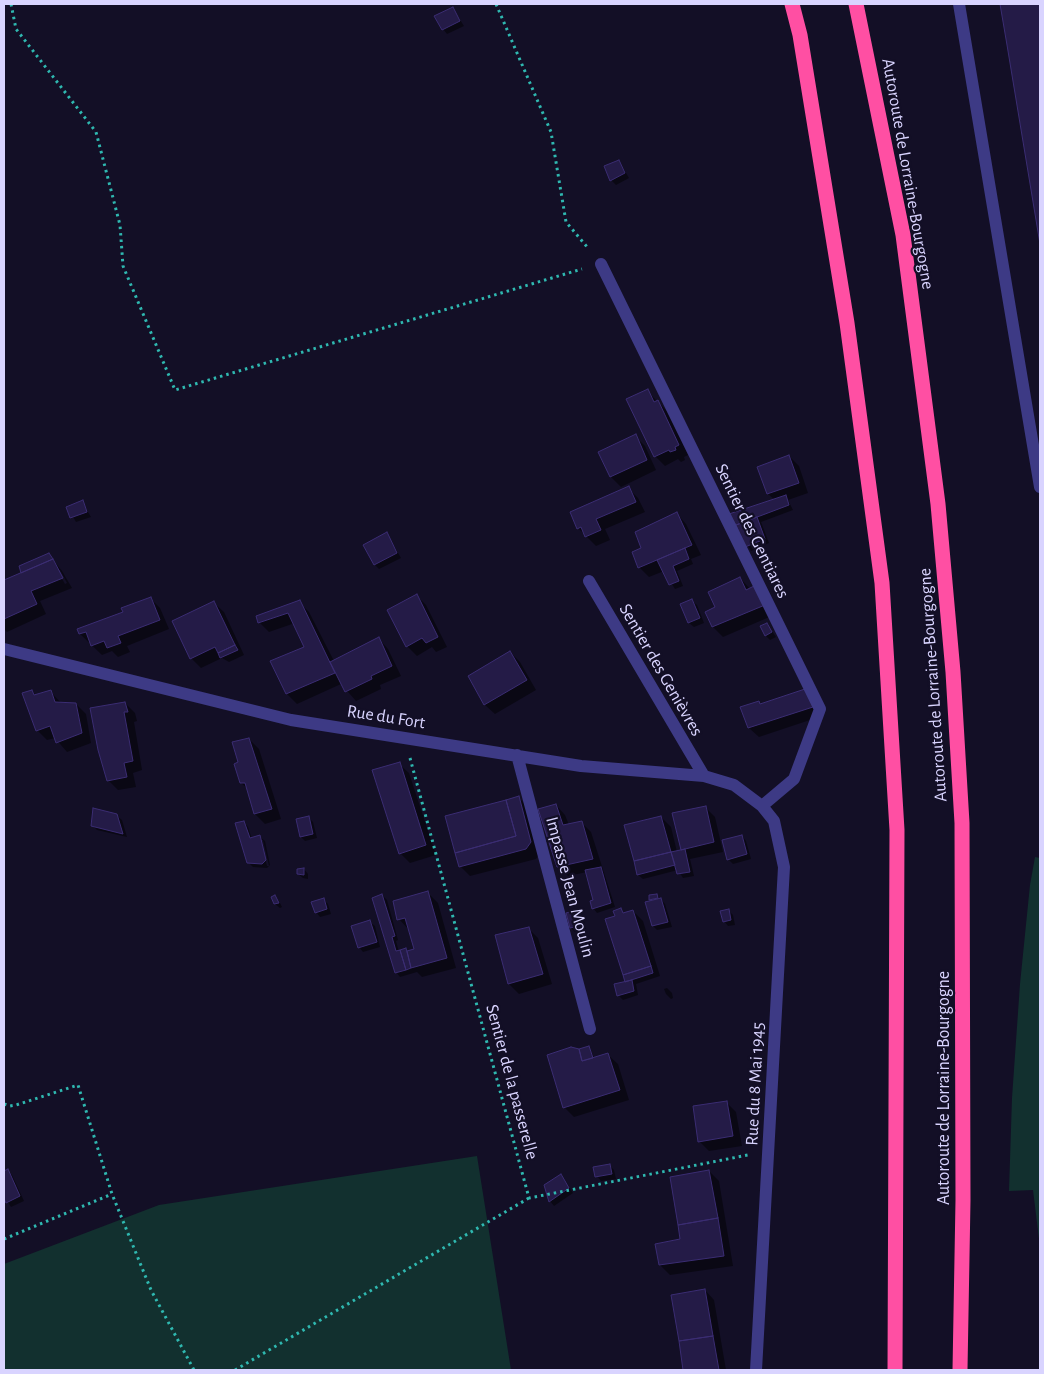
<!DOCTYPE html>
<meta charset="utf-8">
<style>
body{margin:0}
#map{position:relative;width:1044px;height:1374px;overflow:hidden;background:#130f26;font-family:"Alegreya Sans",sans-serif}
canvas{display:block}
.frame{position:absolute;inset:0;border:5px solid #d9d4ff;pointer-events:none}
</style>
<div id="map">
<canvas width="1044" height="1374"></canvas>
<div class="frame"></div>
</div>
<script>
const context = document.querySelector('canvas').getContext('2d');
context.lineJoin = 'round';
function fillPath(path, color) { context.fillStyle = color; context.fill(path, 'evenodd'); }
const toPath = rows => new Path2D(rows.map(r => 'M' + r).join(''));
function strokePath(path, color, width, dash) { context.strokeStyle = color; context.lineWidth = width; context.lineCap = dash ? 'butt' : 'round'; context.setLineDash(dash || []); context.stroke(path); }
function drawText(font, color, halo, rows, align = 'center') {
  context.font = font + ' "Alegreya Sans",sans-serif'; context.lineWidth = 4.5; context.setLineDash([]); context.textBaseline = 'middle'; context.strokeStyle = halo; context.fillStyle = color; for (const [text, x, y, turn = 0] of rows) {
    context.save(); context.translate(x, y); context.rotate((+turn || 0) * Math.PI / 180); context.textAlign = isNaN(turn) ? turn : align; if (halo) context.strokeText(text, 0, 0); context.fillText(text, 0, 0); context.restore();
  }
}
const green = toPath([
 [1035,857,1040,858,1040,1247,1033,1190,1009,1191,1012,1098,1020,984,1030,885],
 [477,1156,511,1370,4,1370,4,1264,159,1205]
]);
const shadow = toPath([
 [1001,4,1040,4,1040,236],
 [453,9,464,26,447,34,443,29],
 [619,161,629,178,616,185,611,180],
 [647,391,668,412,688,455,684,457,685,460,681,462,678,459,665,466,655,456],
 [635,436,645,446,656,470,621,487,611,477,600,453],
 [789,456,799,466,808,493,788,500,793,510,761,522,769,543,751,551,731,515,775,500,768,494,759,467],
 [628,488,638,498,645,512,605,529,610,540,596,546,578,528],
 [82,502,91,517,76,522,68,508],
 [677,514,686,524,701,555,691,559,693,564,677,571,683,586,675,589,664,571,649,577,639,567],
 [387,534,401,558,379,569,375,565],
 [49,555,62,571,72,588,40,601,46,614,7,632,4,629,4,582,23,573],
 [57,570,60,570,67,583,65,584],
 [740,578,774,615,723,637,713,627,707,612,716,608],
 [416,595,426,605,447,647,436,652,432,647,417,656,407,646],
 [150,598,160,608,169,629,127,646,130,652,118,657,112,651,102,655,80,634],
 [692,601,697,605,704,623,694,627,689,623,681,605],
 [299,602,309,612,334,661,379,639,388,649,401,676,380,685,381,689,356,701,341,684,297,704,287,694,272,662,306,647,295,623,269,632,259,622],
 [214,603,224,612,244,655,229,662,222,658,201,668,191,658],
 [767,624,776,637,770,640,766,636],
 [510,652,520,662,536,690,495,714,485,705,470,676],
 [32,691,36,695,50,691,61,703,76,704,86,714,91,743,67,752,55,738,47,740,37,730],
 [805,691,822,716,759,737,749,728,758,702,761,705],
 [125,703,135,713,137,721,134,722,142,770,133,773,136,787,118,790,108,780],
 [249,739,259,749,281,819,265,824,255,814,248,789,241,783,240,763],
 [399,764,409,773,436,855,410,863,400,853],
 [519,798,528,807,540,853,536,859,470,876,460,866],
 [556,805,565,815,569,825,581,822,591,832,615,907,597,913,593,908,594,901,587,872,568,876,558,866],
 [705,807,715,817,723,852,690,859,694,876,683,878,678,870,643,879,638,875,661,817,671,827,677,852,683,850],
 [117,816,122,820,127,837,97,830,92,825],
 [308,817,313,822,317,838,305,841,301,837],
 [244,822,248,827,252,839,260,837,265,841,270,865,267,868,253,867,248,862],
 [260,840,263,840,269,866,267,866],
 [742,836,746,841,751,859,733,864,728,859],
 [304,869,308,874,308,879,303,878,298,874],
 [428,893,438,903,456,968,422,977,417,972,400,977,396,972,382,895,387,900,398,940,396,941,399,952,406,950,408,952,415,950,408,929,399,919],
 [657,895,665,904,672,927,657,930,653,926,650,896],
 [275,897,279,901,282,907,280,908,275,904],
 [324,900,328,904,331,914,320,917,316,912],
 [621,910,625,914,633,911,643,921,660,976,636,984,638,995,623,1000,618,995,627,983,617,917],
 [728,910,733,915,735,925,728,926,724,921],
 [578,911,583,916,586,929,575,932,571,928],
 [370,922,375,926,380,947,363,952,359,947],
 [528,928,538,938,552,984,519,994,509,984,496,936],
 [667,988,672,993,673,998,671,999,666,994,664,989],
 [589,1048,595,1059,608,1055,618,1064,629,1100,574,1117,564,1107,580,1051],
 [726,1102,736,1112,742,1146,709,1151,699,1141],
 [609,1165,614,1170,616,1179,601,1181,597,1176],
 [7,1171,12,1175,24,1201,11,1207,4,1196,4,1172],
 [709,1171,719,1181,733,1266,670,1275,660,1265,682,1240],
 [561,1175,573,1193,554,1206,550,1201],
 [705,1290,714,1300,726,1370,685,1370,672,1296]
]);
const building = toPath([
 [1000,4,1040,4,1040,244,1007,45,1000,4],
 [453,7,460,21,442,30,434,16,453,7],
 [619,160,625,173,610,181,604,166,619,160],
 [648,389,654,402,658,400,679,445,675,447,676,450,670,452,669,450,654,457,626,399,648,389],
 [636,434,647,460,610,477,598,452,636,434],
 [789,455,799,483,767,494,757,467,789,455],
 [629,486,636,502,596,519,601,530,585,537,581,527,577,529,570,512,629,486],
 [786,495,789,505,736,525,729,514,786,495],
 [83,500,87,512,70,518,66,507,83,500],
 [677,512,692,545,638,568,632,552,641,548,635,532,677,512],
 [757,517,765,539,745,547,736,525,757,517],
 [387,532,397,553,374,565,363,545,387,532],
 [685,548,689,559,673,566,679,581,669,585,657,560,685,548],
 [49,553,53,559,21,573,19,566,49,553],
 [53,559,63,578,31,591,37,604,4,619,4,580,53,559],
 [740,577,746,590,756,585,765,605,712,627,705,612,715,607,708,592,740,577],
 [417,594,438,637,426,643,422,638,406,647,387,610,417,594],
 [151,597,160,620,118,636,121,643,107,648,104,641,91,646,86,632,79,634,77,629,123,612,121,608,151,597],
 [692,599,700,618,688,623,680,604,692,599],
 [300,600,335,673,286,694,270,661,304,647,288,613,258,623,256,616,300,600],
 [214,601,235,645,218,653,215,647,190,659,172,621,214,601],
 [767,623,772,632,765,636,760,626,767,623],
 [379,637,392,666,371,676,372,679,345,692,330,662,379,637],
 [235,645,238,650,220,658,218,653,235,645],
 [510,651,527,680,484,705,468,676,510,651],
 [805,689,813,707,748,728,740,707,759,701,760,704,805,689],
 [32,690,34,695,51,690,55,702,76,703,82,733,56,743,50,726,36,731,22,693,32,690],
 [125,702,128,712,124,712,133,761,124,763,127,777,107,781,98,750,90,708,125,702],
 [249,738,272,809,254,814,245,783,240,783,234,764,238,762,232,742,249,738],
 [400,762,426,845,399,854,372,770,400,762],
 [519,796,531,842,526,849,459,867,455,853,516,836,506,800,519,796],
 [506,800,516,836,455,853,445,816,506,800],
 [556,804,563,825,582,821,593,859,557,867,538,809,556,804],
 [706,806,714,842,681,850,672,813,706,806],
 [93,808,117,814,123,834,91,826,93,808],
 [309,816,313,834,300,837,296,819,309,816],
 [661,816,671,852,634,861,624,825,661,816],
 [244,821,250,838,260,835,266,860,262,864,247,863,235,823,244,821],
 [742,835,747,854,727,860,722,840,742,835],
 [685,849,690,872,677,874,671,852,685,849],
 [671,852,675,865,637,875,634,861,671,852],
 [601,867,611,903,592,909,590,901,593,900,585,870,601,867],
 [304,868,304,875,297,874,297,869,304,868],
 [428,891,447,958,411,968,407,951,414,949,405,918,397,920,393,901,428,891],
 [382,894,395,936,392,937,396,951,400,950,406,970,395,973,372,898,382,894],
 [657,894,658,898,649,900,649,895,657,894],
 [275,895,279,903,274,904,271,897,275,895],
 [324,898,327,909,315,913,311,902,324,898],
 [661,898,668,922,652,926,645,902,661,898],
 [621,908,623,913,633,910,651,966,623,975,605,919,615,916,613,911,621,908],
 [729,909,731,920,723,922,720,911,729,909],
 [578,910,583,925,570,928,566,913,578,910],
 [370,920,377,942,358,948,351,926,370,920],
 [529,927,543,974,508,984,495,935,529,927],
 [406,948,411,968,406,970,400,950,406,948],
 [651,966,653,973,625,982,623,975,651,966],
 [632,980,634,991,617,996,614,984,632,980],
 [589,1046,593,1058,582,1061,579,1049,589,1046],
 [571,1047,579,1049,582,1061,608,1053,620,1090,563,1108,547,1055,571,1047],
 [727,1101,733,1136,698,1142,693,1106,727,1101],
 [610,1164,612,1174,595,1177,593,1167,610,1164],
 [8,1169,20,1196,6,1203,4,1199,4,1171,8,1169],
 [709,1170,718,1218,678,1225,670,1177,709,1170],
 [561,1174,569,1188,549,1202,544,1185,561,1174],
 [718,1218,724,1256,659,1265,655,1244,680,1239,678,1225,718,1218],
 [705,1289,713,1336,679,1341,671,1295,705,1289],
 [713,1336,719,1370,683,1370,679,1341,713,1336]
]);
const path = toPath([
 [11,4,16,29,96,132,120,225,123,266,175,390,582,269],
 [496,4,551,132,566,222,588,248],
 [410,758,529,1198,748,1155],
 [4,1104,10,1106,16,1105,78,1085,112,1194,151,1290,194,1370],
 [4,1239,112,1194],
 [235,1370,529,1198]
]);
const minor = toPath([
 [959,4,1040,487],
 [601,264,820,709,794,779,762,806],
 [589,581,704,776],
 [4,649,291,720,581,766,704,776,734,785,762,806,774,821,784,867,756,1370],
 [517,755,590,1029]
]);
const motorway = toPath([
 [792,4,800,35,847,323,882,583,897,830,895,1370],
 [856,4,903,235,938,504,953,672,962,823,963,1200,960,1370]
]);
const streetNames = [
 ["Autoroute de Lorraine-Bourgogne",908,174,80],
 ["Sentier des Gentiares",752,531,64],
 ["Sentier des Genièvres",661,670,60],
 ["Autoroute de Lorraine-Bourgogne",933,685,-94],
 ["Rue du Fort",386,717,9],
 ["Impasse Jean Moulin",570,887,75],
 ["Sentier de la passerelle",512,1082,75],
 ["Rue du 8 Mai 1945",755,1084,-87],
 ["Autoroute de Lorraine-Bourgogne",944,1088,-90]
];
fillPath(green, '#12302f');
fillPath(shadow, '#0007');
fillPath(building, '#241b47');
strokePath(building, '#3b2d73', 1);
strokePath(path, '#2fb8b0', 3, [2.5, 4]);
strokePath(minor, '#3d3a85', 12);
strokePath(motorway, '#ff4fa3', 15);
drawText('18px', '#d9d4ff', '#130f26', streetNames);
</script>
